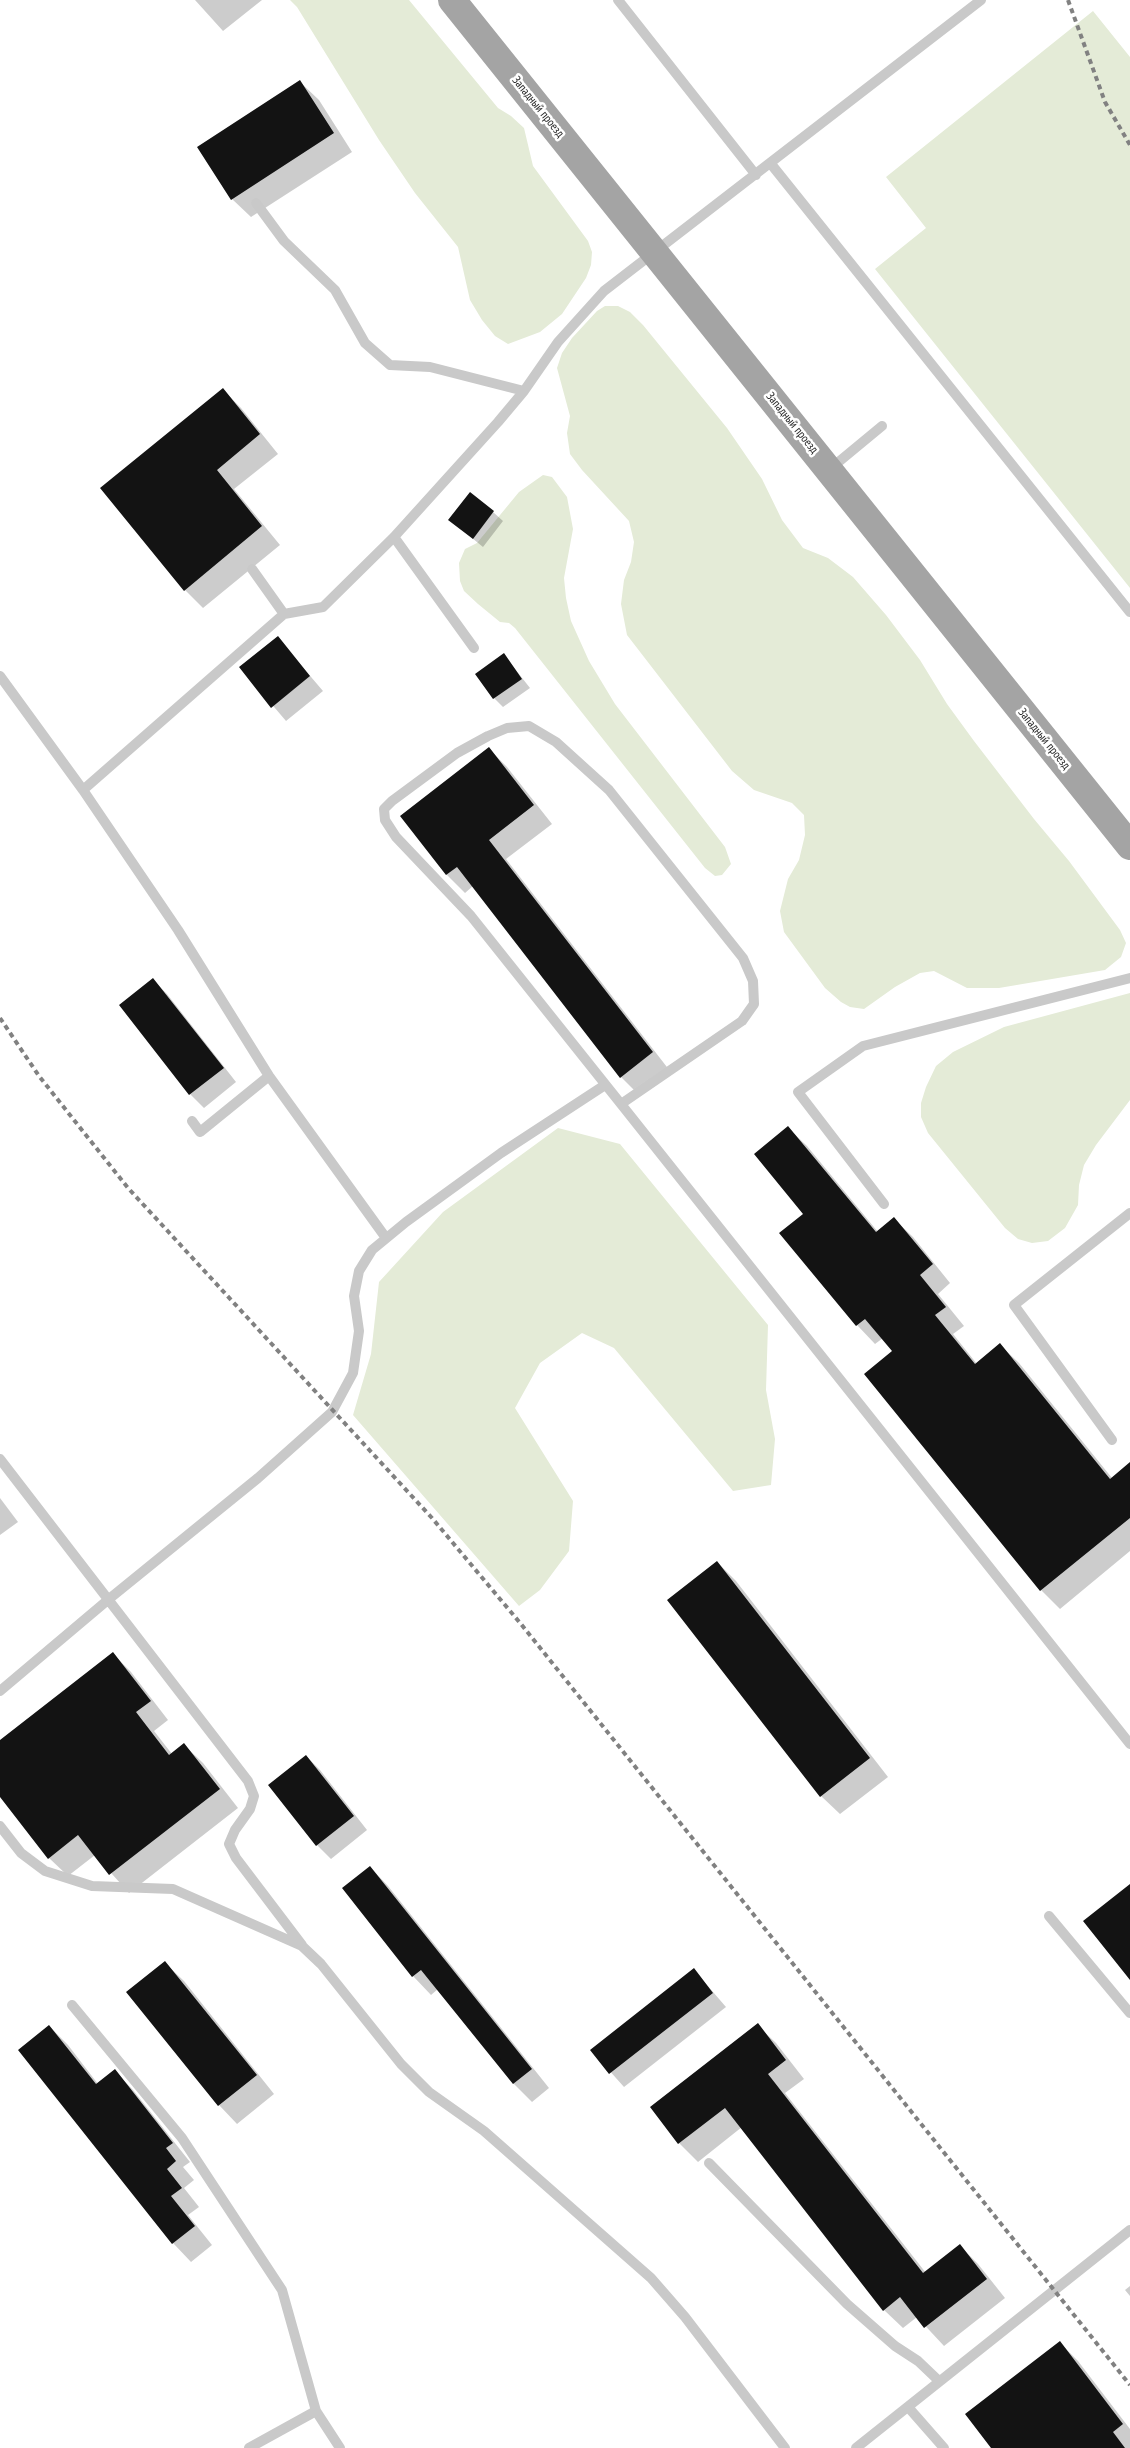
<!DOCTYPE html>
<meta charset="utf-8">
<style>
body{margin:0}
canvas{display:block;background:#fff}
</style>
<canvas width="1130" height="2448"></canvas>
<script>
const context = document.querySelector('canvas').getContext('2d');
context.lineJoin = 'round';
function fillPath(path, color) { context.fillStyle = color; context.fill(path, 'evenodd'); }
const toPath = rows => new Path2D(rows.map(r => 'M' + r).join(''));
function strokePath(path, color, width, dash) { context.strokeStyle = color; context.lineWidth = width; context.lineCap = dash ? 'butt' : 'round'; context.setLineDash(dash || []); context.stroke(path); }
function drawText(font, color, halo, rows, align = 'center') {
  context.font = font + ' "PT Sans Narrow",sans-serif'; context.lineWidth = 5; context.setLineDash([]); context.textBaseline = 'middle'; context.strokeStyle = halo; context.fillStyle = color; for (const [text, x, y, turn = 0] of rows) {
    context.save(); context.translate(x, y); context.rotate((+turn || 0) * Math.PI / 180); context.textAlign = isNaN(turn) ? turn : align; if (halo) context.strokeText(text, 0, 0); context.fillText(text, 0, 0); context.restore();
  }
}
const green = toPath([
 [290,0,409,0,498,108,511,116,524,128,533,166,588,241,592,252,591,265,586,278,562,314,540,332,508,344,495,336,482,320,470,300,458,247,415,193,379,140,297,7],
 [1093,11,1130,57,1130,588,875,269,926,228,886,177],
 [605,306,618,306,630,312,643,325,727,428,762,479,782,520,803,548,828,558,853,577,886,615,920,660,947,704,974,741,1034,819,1069,861,1120,930,1126,943,1121,957,1105,970,999,988,967,988,934,971,920,973,895,987,864,1009,850,1007,841,1002,825,988,784,932,780,911,788,879,799,860,805,835,804,815,792,803,754,790,732,771,627,635,621,604,624,580,631,562,634,542,629,521,582,470,570,454,567,433,570,416,557,368,562,353,572,338,597,311],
 [543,475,552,477,567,497,573,529,564,578,566,598,571,621,589,661,615,704,725,847,731,864,722,875,715,876,705,868,515,628,509,623,500,622,478,604,464,591,460,581,459,563,465,549,477,543,519,492],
 [1130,993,1130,1100,1096,1145,1084,1165,1079,1185,1078,1205,1065,1228,1048,1241,1032,1243,1018,1239,1005,1228,928,1133,921,1117,921,1103,926,1087,936,1066,953,1052,1004,1027],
 [558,1128,620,1144,768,1325,766,1390,775,1439,771,1485,733,1491,614,1348,582,1333,540,1363,515,1408,573,1501,569,1551,540,1590,519,1606,353,1415,371,1354,379,1282,443,1212]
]);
const shadow = toPath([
 [195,0,262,0,223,31],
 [300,82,319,100,352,152,251,217,232,199],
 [223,390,241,408,278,454,234,489,280,545,203,608,185,590],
 [493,512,503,521,483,547,450,520],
 [277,637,323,691,286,721,240,667],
 [504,655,530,688,503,707,494,698],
 [489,749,507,767,552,824,506,859,670,1071,639,1095,621,1077,473,886,465,893,446,874],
 [153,980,167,994,236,1082,204,1108,190,1094],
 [788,1128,807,1146,878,1232,894,1219,913,1237,950,1283,938,1294,964,1326,953,1334,977,1364,1000,1345,1019,1363,1112,1478,1130,1464,1130,1551,1060,1609,1041,1590,865,1374,894,1351,883,1338,875,1344,857,1325,781,1234,805,1214],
 [0,1498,18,1522,0,1535],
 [717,1562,736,1581,888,1777,840,1814,821,1796],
 [113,1654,131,1672,168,1720,154,1731,172,1754,184,1745,203,1763,238,1808,129,1893,95,1855,68,1876,49,1858,0,1795,0,1741],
 [306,1756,320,1770,367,1830,331,1859,317,1845],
 [370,1867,388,1886,549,2088,532,2102,514,2084,438,1989,431,1995,413,1976],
 [165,1963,184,1981,274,2094,237,2124,219,2105],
 [694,1970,726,2007,624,2087,591,2050],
 [757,2025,776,2043,804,2079,785,2093,926,2273,960,2246,978,2264,1005,2298,944,2346,917,2317,903,2328,884,2310,742,2127,698,2162,679,2143],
 [49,2026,68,2045,98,2084,115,2071,133,2090,190,2162,183,2167,194,2180,184,2188,199,2207,188,2215,212,2245,191,2262,173,2243],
 [1130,2286,1130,2296,1125,2290],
 [1060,2343,1078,2361,1130,2429,1130,2448,993,2448]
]);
const building = toPath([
 [300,80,334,133,231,200,197,147],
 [223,388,260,434,217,470,262,526,184,591,100,488],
 [470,492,494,511,473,539,448,520],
 [278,636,310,676,271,708,239,667],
 [504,653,522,679,493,699,475,674],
 [489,747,534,805,489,840,653,1052,620,1078,457,867,446,875,400,816],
 [153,978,224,1068,189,1095,119,1005],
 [788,1126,876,1232,894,1217,933,1264,920,1275,946,1307,935,1315,975,1364,1000,1343,1110,1479,1130,1462,1130,1518,1040,1591,864,1374,892,1351,865,1319,856,1326,779,1233,803,1214,754,1154],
 [717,1561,870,1758,820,1797,667,1600],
 [113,1652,151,1701,136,1712,169,1755,184,1743,220,1789,109,1875,78,1835,48,1859,0,1797,0,1740],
 [306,1755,354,1816,316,1846,268,1785],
 [370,1866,532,2069,513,2084,421,1970,412,1977,342,1888],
 [1130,1884,1130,1980,1083,1921],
 [165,1961,257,2075,218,2106,126,1992],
 [694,1968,713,1993,609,2074,590,2050],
 [758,2023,786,2060,768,2074,923,2273,960,2244,987,2279,924,2328,900,2297,883,2311,725,2108,678,2144,650,2107],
 [49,2025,96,2084,115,2069,173,2143,166,2148,176,2161,167,2169,182,2188,171,2196,195,2226,172,2244,18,2050],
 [1060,2341,1123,2424,1113,2432,1125,2448,991,2448,965,2414]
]);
const service = toPath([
 [618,0,756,175],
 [771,164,1130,612],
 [256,203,284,241,335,290,365,343,390,365,430,367,524,391],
 [830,469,882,426],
 [394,537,474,648],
 [252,569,284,614],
 [0,676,83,790,178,930,269,1076,386,1238],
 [83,790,284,614,323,607,394,537,498,422,524,391,558,342,604,291,981,0],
 [621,1104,742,1021,754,1004,753,981,743,958,609,790,556,742,529,726,507,728,488,736,457,753,392,801,384,809,385,820,396,837,471,916,621,1104,1130,1744],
 [192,1121,200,1132,269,1076],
 [884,1204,798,1092,863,1046,1130,978],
 [1112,1440,1014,1305,1130,1213],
 [0,1459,248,1781,254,1796,250,1809,235,1830,229,1844,236,1858,302,1945],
 [0,1691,109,1599,258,1478,332,1412,353,1373,359,1331,354,1296,359,1271,372,1250,406,1222,501,1153,605,1085],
 [0,1826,21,1853,45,1871,92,1886,173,1889,302,1946,321,1964,401,2064,429,2092,484,2131,651,2278,685,2317,785,2448],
 [1049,1916,1130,2013],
 [72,2005,182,2138,282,2290,316,2411,340,2448],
 [709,2163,847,2304,895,2346,918,2361,939,2381],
 [908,2407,944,2448],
 [249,2448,316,2411],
 [856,2448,1130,2230]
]);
const primary = toPath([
 [452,0,1130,846]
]);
const rail = toPath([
 [1068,0,1105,102,1130,145],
 [0,1018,39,1076,128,1188,432,1518,521,1624,1130,2385]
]);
const streetNames = [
 ["Западный проезд",538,107,51],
 ["Западный проезд",792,423,51],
 ["Западный проезд",1044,739,51]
];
fillPath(green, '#e4ebd7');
fillPath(shadow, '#0003');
fillPath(building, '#131313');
strokePath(service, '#c9c9c9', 10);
strokePath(primary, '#a4a4a4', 28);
strokePath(rail, '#818181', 4, [5, 4]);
drawText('12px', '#2c2c2c', '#fff', streetNames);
</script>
